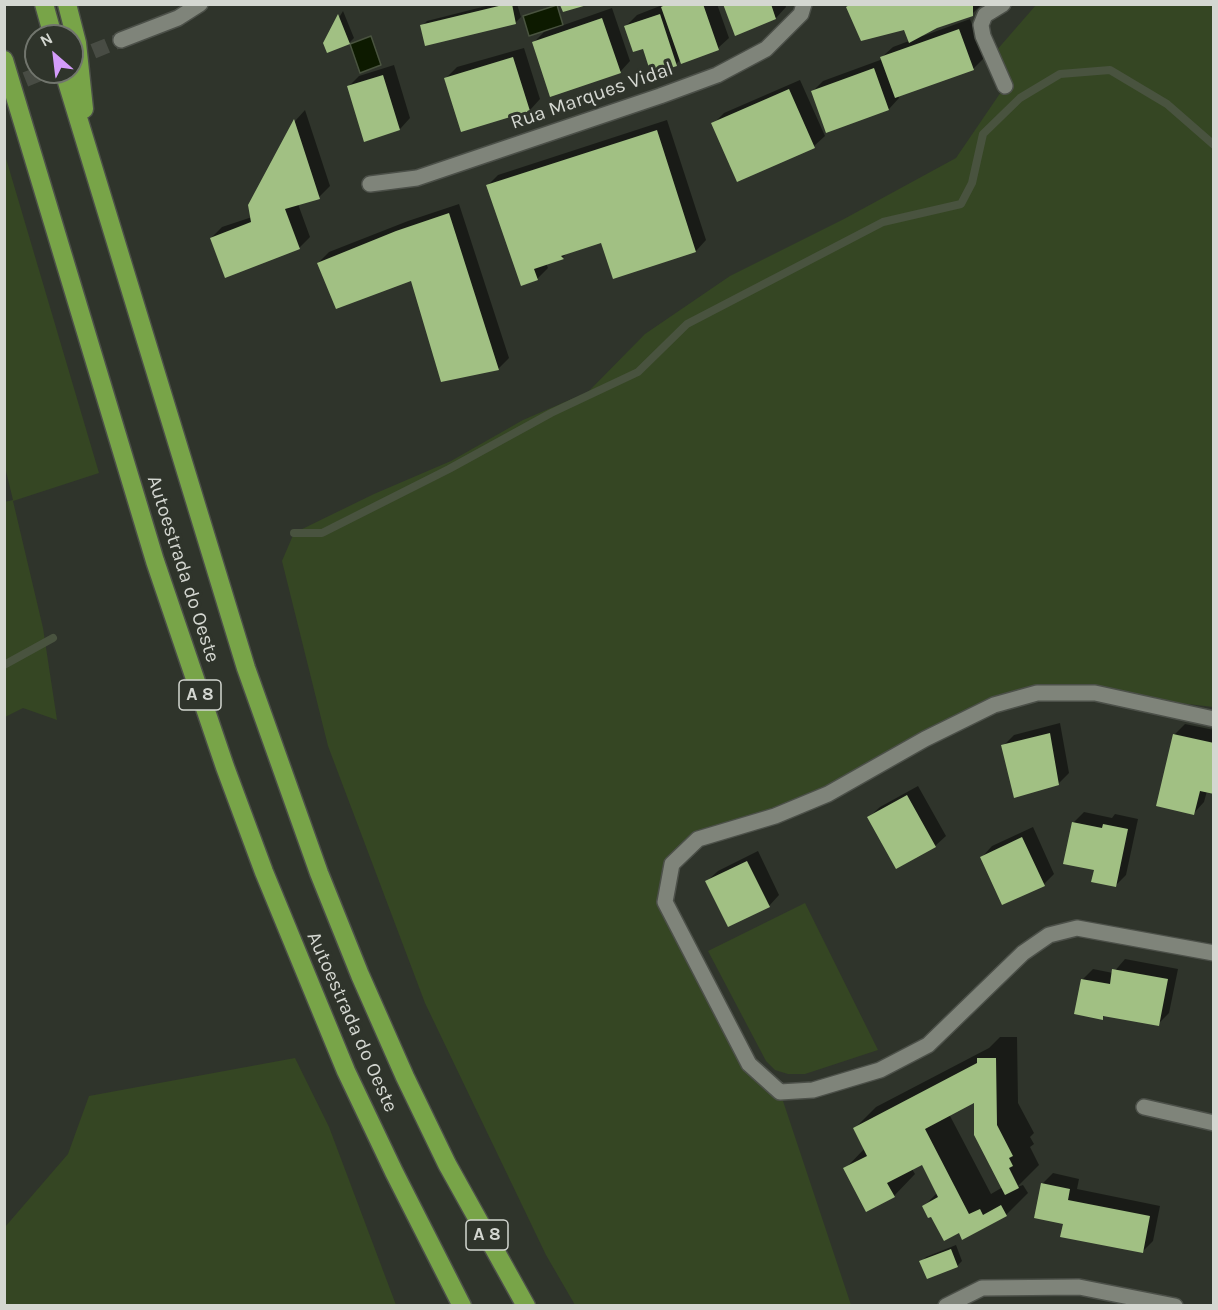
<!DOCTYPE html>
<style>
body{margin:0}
#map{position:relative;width:1218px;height:1310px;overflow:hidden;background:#2f342b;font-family:Karla,sans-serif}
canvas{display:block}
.frame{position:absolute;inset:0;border:6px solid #d4d7d1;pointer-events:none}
.north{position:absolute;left:24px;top:24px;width:60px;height:60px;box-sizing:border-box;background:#2f342b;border:2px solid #71756d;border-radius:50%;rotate:332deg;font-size:16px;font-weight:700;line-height:24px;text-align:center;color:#d4d7d1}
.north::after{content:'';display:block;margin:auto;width:21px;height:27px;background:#d49cfb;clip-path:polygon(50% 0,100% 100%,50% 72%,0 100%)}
</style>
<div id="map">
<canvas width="1218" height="1310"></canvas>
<div class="frame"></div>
<div class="north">N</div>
</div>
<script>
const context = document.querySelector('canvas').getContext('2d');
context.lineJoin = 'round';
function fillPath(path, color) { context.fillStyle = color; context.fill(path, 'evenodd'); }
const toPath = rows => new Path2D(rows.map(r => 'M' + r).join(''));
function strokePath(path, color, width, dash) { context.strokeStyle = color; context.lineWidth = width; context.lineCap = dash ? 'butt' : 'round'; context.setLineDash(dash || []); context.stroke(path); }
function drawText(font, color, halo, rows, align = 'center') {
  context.font = font + ' Karla,sans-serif'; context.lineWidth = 6; context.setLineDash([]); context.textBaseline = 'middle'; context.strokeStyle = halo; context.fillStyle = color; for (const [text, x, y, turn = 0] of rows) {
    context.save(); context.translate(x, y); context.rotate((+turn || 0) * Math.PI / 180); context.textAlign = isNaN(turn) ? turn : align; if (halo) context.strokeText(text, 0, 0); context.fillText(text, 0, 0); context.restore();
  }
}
const green = toPath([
 [1036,5,1213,5,1213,707,1095,693,994,705,828,794,698,839,672,864,665,902,749,1064,780,1092,851,1305,575,1305,546,1255,425,1003,328,746,282,561,294,533,374,494,451,461,523,420,588,392,645,334,730,276,844,219,956,158,1005,86,1012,81,996,51],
 [5,155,99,473,13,501,43,628,57,720,23,708,5,717,4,502,13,500,4,463],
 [805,903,878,1050,805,1074,788,1074,775,1070,766,1061,708,951],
 [295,1058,329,1127,396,1305,5,1305,5,1227,68,1154,89,1096]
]);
const water = toPath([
 [557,5,563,25,529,36,523,16,557,5],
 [371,36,381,65,360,73,350,44,371,36]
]);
const shadow = toPath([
 [494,4,517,4,521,17,516,22,422,26,427,21],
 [665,4,717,4,729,38,718,48,681,59,676,64,644,47,626,26,637,15],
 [724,4,785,4,786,7,776,18],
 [851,4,982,4,972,14,937,26,922,34,923,36,970,19,984,58,973,69,898,95,899,98,889,109,827,131,812,92,823,81,883,59,882,57,893,47,909,41,905,28],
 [612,8,630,61,620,72,534,42,544,32],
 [343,11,354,38,349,43,324,43],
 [524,48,540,99,530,110,446,78,457,67],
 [394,65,410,118,400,129,349,86,359,76],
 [800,80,825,136,814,146,713,124,724,113],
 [305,110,330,186,319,197,298,204,310,237,299,248,211,238,222,227,252,217,249,206,296,120],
 [667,120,706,240,696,251,601,242,569,251,563,257,546,263,548,268,537,279,488,185,498,175],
 [459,204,509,358,498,369,412,279,318,263,329,252,408,221],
 [1060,723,1069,773,1058,784,1003,746,1014,735],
 [1185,724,1214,730,1214,792,1207,791,1204,802,1194,813,1174,735],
 [918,786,946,836,935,846,869,817,880,807],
 [1084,812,1112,818,1115,814,1138,819,1126,875,1115,886,1096,869,1073,823],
 [1033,827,1054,874,1044,884,982,857,992,846],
 [758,851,779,895,769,906,707,881,718,871],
 [1125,959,1178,969,1169,1013,1158,1024,1106,1014,1102,1018,1082,980,1093,969,1113,973],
 [1000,1037,1017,1037,1018,1103,1034,1133,1030,1137,1034,1144,1030,1147,1039,1165,1017,1187,1023,1185,1028,1193,1006,1215,959,1231,932,1215,924,1206,938,1192,922,1163,912,1169,915,1174,894,1196,845,1169,865,1148,854,1129,876,1107,989,1048],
 [975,1101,1003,1187,991,1194,949,1114],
 [1053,1173,1079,1179,1077,1189,1160,1206,1153,1241,1142,1252,1042,1184],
 [956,1245,962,1261,957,1266,921,1262,926,1257]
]);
const stream = toPath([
 [294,533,322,533,449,469,551,413,638,372,687,324,883,222,961,204,972,183,983,134,1020,98,1060,74,1110,70,1167,104,1214,145],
 [4,665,53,638]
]);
const building = toPath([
 [507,4,512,4,516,24,425,46,420,25],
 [667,4,703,4,719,50,681,64,661,7],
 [723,4,771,4,776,19,735,36],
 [851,4,973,4,973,16,937,28,909,43,904,30,861,41,846,7],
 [560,5,587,5,563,12],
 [338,14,350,44,327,53,323,43],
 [660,14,677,66,651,74,643,49,633,52,624,26],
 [602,18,621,73,550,97,532,42],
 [959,29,974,70,895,98,880,57],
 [513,57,530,111,461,132,444,78],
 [874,68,889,110,826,133,811,91],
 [383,75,400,130,364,142,347,86],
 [789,89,815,148,737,182,711,123],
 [294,119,320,199,285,209,300,249,225,278,210,238,251,222,248,205],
 [657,130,696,252,613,279,601,243,561,256,564,259,534,269,538,280,521,286,486,185],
 [449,213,499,370,441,382,411,281,336,309,317,263,396,231],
 [1050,733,1059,785,1014,798,1001,745],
 [1173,734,1214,743,1214,794,1200,791,1194,815,1156,806],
 [907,795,936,847,896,869,867,817],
 [1072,822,1102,828,1103,824,1128,829,1116,887,1091,882,1094,870,1063,864],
 [1022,837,1045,886,1002,905,980,857],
 [747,861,770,907,728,927,705,881],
 [1112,969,1168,979,1159,1026,1103,1016,1103,1020,1074,1014,1081,979,1110,984],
 [977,1058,996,1058,997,1125,1013,1156,1009,1158,1013,1166,1009,1168,1019,1188,1005,1195,974,1135,974,1103,925,1129,969,1214,980,1209,983,1215,1001,1205,1007,1216,962,1240,959,1233,944,1241,931,1217,928,1218,922,1206,938,1197,922,1165,887,1183,895,1197,866,1212,843,1168,867,1156,853,1128,977,1063],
 [1041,1183,1070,1189,1068,1200,1150,1216,1143,1253,1060,1237,1063,1224,1034,1218],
 [951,1249,958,1267,927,1279,919,1261]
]);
const minorTunnel = toPath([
 [72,60,121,40],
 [4,88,44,72]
]);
const minor = toPath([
 [1003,4,985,15,981,25,983,36,1005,86],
 [121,40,178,18,200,4],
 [370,184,417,178,660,96,717,75,766,49,801,14,804,4],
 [1214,719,1095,693,1037,693,994,705,925,739,828,794,775,816,698,839,672,864,665,902,749,1064,780,1092,813,1090,880,1070,928,1045,1023,953,1049,935,1077,928,1214,953],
 [1144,1107,1214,1123],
 [946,1306,982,1288,1079,1287,1175,1306]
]);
const motorway = toPath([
 [44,4,53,36],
 [67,4,77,43,84,109],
 [4,60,155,561,225,767,264,872,346,1071,394,1172,462,1306],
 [64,72,246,668,319,873,360,975,405,1077,447,1164,526,1306]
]);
const shields = [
 [200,695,42],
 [487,1235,42]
];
const shieldNames = [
 ["A 8",200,695],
 ["A 8",487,1235]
];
const streetNames = [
 ["Rua Marques Vidal",592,96,-19],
 ["Autoestrada do Oeste",183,569,72],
 ["Autoestrada do Oeste",352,1022,66]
];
fillPath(green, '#354623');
fillPath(water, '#0d1a00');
strokePath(water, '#49533f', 1.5);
fillPath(shadow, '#0007');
strokePath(stream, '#49533f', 8);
fillPath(building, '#a1c083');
strokePath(minorTunnel, '#484c44', 15, [15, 8]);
strokePath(minor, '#4c5049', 18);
strokePath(motorway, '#4c5049', 21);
strokePath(minor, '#7f847a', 15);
strokePath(motorway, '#78a448', 18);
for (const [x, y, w] of shields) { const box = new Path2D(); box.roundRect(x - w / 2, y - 15, w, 30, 4.5); context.fillStyle = '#2f342b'; context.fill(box); strokePath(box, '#d4d7d1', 1.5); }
drawText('bold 18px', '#d4d7d1', null, shieldNames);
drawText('20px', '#d4d7d1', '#2f342b', streetNames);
</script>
